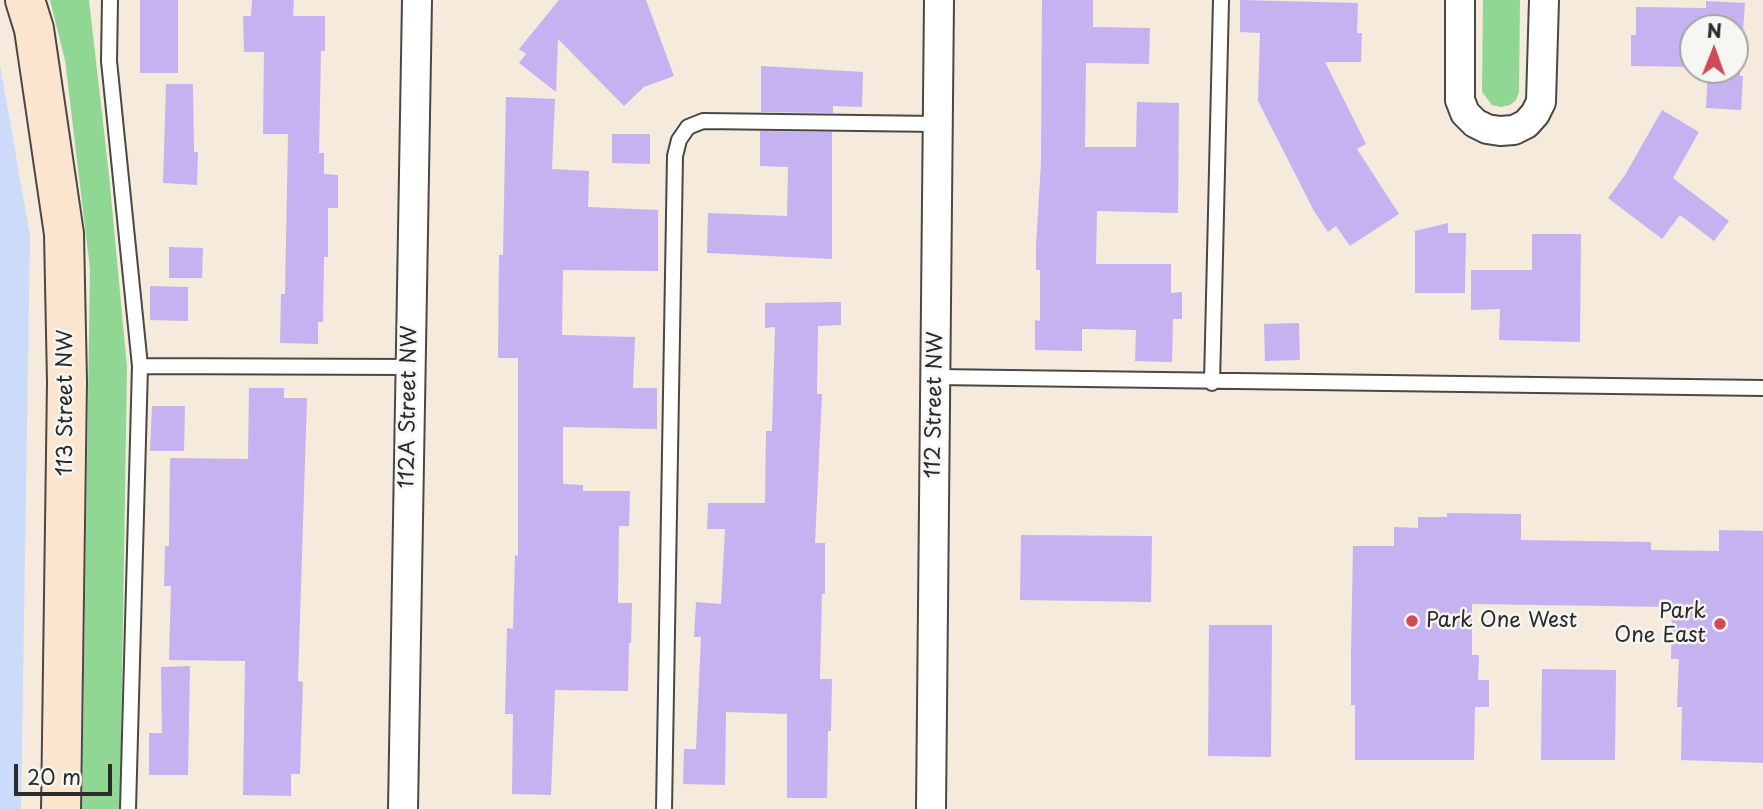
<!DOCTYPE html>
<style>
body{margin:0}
#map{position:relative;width:1763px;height:809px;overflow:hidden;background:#f5eadc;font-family:"Playpen Sans",sans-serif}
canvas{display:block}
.north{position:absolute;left:1679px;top:14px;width:70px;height:70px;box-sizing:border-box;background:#f6f6f2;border:2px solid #a5a5a2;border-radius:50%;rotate:1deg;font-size:19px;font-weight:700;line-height:28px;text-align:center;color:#2b2b2b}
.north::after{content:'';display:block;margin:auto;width:24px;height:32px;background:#d1495b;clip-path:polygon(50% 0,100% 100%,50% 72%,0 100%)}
.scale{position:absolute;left:14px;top:764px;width:98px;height:32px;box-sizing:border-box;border:4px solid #2b2b2b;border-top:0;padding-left:9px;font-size:21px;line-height:24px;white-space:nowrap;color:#2b2b2b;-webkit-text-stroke:5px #f6f6f2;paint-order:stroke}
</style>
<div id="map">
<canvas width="1763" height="809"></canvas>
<div class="north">N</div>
<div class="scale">20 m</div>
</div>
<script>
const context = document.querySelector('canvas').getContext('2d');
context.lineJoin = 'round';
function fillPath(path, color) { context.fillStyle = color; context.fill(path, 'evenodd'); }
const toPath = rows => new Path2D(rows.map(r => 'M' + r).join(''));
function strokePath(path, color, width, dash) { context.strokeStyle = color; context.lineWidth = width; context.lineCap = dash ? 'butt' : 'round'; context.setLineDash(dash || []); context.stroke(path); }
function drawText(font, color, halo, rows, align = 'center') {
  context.font = font + ' "Playpen Sans",sans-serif'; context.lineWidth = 5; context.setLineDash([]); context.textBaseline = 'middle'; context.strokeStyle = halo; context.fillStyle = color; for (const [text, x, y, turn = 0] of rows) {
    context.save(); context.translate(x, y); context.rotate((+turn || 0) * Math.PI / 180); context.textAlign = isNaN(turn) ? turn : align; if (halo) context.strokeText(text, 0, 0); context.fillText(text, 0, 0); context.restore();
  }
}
const built = toPath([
 [0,65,30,236,21,809,0,809]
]);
const green = toPath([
 [50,0,89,0,109,175,127,367,120,809,82,809,90,269,65,60],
 [1483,0,1520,0,1519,92,1516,100,1510,105,1501,107,1492,105,1482,92]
]);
const building = toPath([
 [140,0,178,0,178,73,140,73],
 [252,0,294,0,293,16,325,16,325,51,321,51,319,153,324,153,324,174,338,175,338,208,328,208,328,257,324,257,323,322,318,322,318,344,280,343,281,294,285,294,288,134,263,134,264,52,244,52,243,16,251,16],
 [559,0,646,0,674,76,644,87,624,106,558,39,556,92,519,63,526,54,519,49],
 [1042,0,1093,0,1093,27,1150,28,1149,64,1086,63,1085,147,1136,147,1137,102,1179,103,1178,213,1097,211,1096,264,1171,264,1171,293,1182,292,1182,319,1173,319,1172,362,1135,361,1136,330,1082,329,1082,351,1035,350,1035,320,1040,321,1040,270,1036,270,1036,245,1041,163],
 [1240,0,1358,3,1357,33,1362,33,1361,62,1325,62,1366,144,1357,149,1399,214,1350,246,1336,226,1328,232,1314,211,1258,101,1260,33,1240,32],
 [1706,1,1745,3,1740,76,1743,76,1741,110,1706,108,1708,70,1735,70,1735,28,1693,28,1693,67,1631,66,1631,35,1636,35,1636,7,1706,8],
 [761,66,863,72,862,107,833,106,833,113,761,112],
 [166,84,193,84,194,152,198,152,197,185,163,183],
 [506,97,555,99,552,169,589,171,588,207,658,210,658,271,563,270,562,335,635,337,633,388,657,388,657,429,563,427,563,484,583,485,583,491,630,491,629,526,619,526,618,603,632,603,631,643,629,643,628,691,555,690,551,795,512,794,513,714,505,714,507,628,513,629,515,555,518,556,518,358,498,358,499,255,503,255],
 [1662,110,1699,132,1673,178,1729,221,1714,241,1680,215,1662,239,1608,198,1625,175],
 [760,131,832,132,832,259,707,253,708,213,787,216,788,167,760,166],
 [612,134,650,134,650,164,612,163],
 [1448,223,1448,233,1466,233,1465,293,1415,293,1415,231],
 [1532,234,1581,234,1580,342,1499,340,1500,309,1471,310,1471,270,1532,270],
 [169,247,203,248,202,278,169,278],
 [150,286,188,287,188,321,150,320],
 [841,302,841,325,818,326,817,394,822,394,815,543,825,543,825,594,822,594,820,679,832,679,831,731,828,731,827,798,787,798,787,714,726,712,725,785,683,784,684,749,696,749,701,637,694,637,696,602,721,604,725,529,707,529,708,503,765,503,766,431,772,431,775,327,765,328,765,303],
 [1299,323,1300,360,1265,361,1264,324],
 [249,388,284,388,284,398,307,398,298,681,303,682,300,774,291,774,291,796,243,795,245,661,169,660,171,586,164,586,165,546,169,546,170,458,248,459],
 [152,406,185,406,184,451,150,451],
 [1447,513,1521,514,1521,540,1651,542,1651,550,1719,551,1719,530,1763,531,1763,763,1681,760,1682,707,1677,707,1679,659,1671,659,1672,607,1472,604,1472,655,1479,655,1478,680,1489,680,1489,707,1475,707,1474,760,1355,760,1355,705,1351,705,1351,654,1353,546,1394,546,1394,527,1418,528,1418,517,1447,517],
 [1021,535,1152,536,1151,602,1020,600],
 [1209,625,1272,625,1271,757,1208,756],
 [190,666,188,775,149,775,149,733,162,733,161,667],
 [1542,669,1616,670,1615,760,1541,760]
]);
const service = toPath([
 [110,0,109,61,140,366,128,809],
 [140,366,409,367],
 [935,377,1763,388],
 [1212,383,1221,0],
 [664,809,675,156,679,140,688,127,703,121,938,124]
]);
const minor = toPath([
 [1460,0,1460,100,1465,113,1475,123,1487,129,1500,131,1514,130,1526,124,1535,114,1541,102,1544,0],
 [403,809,417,0],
 [931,809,939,0]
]);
const secondary = toPath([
 [25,0,34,29,64,234,67,382,61,809]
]);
const markers = [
 [1412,621,7,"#d1495b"],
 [1720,624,7,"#d1495b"]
];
const streetNames = [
 ["113 Street NW",66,403,-90],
 ["112 Street NW",935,405,-89],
 ["112A Street NW",409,407,-89]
];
const poiNames = [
 ["Park",1706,612],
 ["One East",1706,636],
 ["Park One West",1426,621,"left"]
];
fillPath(built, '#ccdbfa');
fillPath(green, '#8fd792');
fillPath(building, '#c6b2f1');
strokePath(service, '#494846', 18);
strokePath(minor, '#494846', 32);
strokePath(secondary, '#494846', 42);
strokePath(service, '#fff', 14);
strokePath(minor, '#fff', 28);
strokePath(secondary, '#fce5cf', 38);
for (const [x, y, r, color] of markers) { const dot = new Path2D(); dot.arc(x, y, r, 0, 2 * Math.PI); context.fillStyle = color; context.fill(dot); strokePath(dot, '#f6f6f2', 2.5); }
drawText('21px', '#2b2b2b', '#f6f6f2', streetNames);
drawText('21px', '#2b2b2b', '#f6f6f2', poiNames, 'right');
</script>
